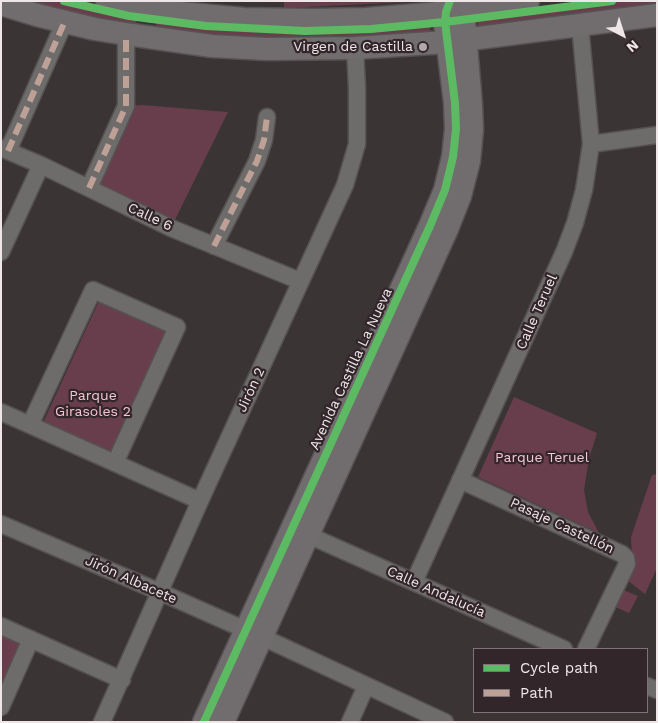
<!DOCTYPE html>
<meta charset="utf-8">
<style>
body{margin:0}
#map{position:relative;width:658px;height:723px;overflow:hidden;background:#3a3435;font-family:"Work Sans",sans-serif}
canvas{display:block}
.frame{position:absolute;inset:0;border:2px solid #efe6e8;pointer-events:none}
.legend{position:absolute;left:473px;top:648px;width:175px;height:65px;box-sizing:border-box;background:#33262a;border:1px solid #7e7376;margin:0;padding:6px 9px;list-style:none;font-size:15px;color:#efe6e8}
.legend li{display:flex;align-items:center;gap:10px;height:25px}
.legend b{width:25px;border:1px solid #7e7376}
.north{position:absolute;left:598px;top:10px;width:50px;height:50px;-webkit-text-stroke:4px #33262a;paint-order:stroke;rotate:140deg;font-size:14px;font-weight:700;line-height:20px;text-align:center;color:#efe6e8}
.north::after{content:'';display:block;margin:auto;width:18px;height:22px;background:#efe6e8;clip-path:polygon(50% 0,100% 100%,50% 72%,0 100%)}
</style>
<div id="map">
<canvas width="658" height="723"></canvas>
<div class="frame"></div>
<ul class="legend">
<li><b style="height:6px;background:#5cba63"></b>Cycle path</li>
<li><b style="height:6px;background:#bda197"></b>Path</li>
</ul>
<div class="north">N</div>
</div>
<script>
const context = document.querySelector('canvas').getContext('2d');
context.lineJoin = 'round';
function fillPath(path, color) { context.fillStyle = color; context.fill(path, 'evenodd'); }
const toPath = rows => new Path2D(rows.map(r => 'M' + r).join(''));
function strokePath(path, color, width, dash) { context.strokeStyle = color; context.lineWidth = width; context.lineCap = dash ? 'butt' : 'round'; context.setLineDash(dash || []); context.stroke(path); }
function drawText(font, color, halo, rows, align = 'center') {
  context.font = font + ' "Work Sans",sans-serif'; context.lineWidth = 4.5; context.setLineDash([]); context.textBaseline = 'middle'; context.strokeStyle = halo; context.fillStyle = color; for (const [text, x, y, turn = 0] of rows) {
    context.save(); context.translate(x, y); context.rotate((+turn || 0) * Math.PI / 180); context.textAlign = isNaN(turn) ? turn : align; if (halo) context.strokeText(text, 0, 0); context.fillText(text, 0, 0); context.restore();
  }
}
const green = toPath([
 [17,1,76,1,129,13,136,17,137,21,135,25,131,28],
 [284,1,429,1,284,8],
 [589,1,657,1,657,8,482,28,478,25,477,21,478,18,481,14],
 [160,19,427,23,430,27,430,32,428,35,307,43,157,30,156,26,157,22],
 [142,105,228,112,171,228,89,188,126,106],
 [99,301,167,333,112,454,43,423],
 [514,397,597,433,589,459,584,490,588,512,599,533,478,477],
 [657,474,657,568,645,594,627,580,632,559,631,537,652,475],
 [621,589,638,596,629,613,611,605],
 [1,635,22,645,1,695]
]);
const street = toPath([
 [591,144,657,135],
 [1,148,41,165,171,228,300,281],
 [8,151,65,21],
 [89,188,126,106,126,34],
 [214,246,257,161,264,140,267,117],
 [1,252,41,165],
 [1,412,200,501],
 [30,425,93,290,177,327,115,463],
 [460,480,622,554,626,558,627,564,586,649],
 [1,524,160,592,275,643,445,722],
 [308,535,564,649],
 [414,582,564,252,575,223,584,190,591,144,580,25],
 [1,626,122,680],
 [647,686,657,690],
 [1,707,31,639],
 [102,722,200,501,345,185,357,144,357,88,355,48],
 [350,722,366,686]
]);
const secondary = toPath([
 [107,1,149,10,201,15,244,19,313,20,366,19,429,14,528,1],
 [1,4,37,15,95,29,126,34,212,46,266,49,355,48,447,42,657,15],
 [204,722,430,226,445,190,453,157,456,129,455,103,445,22,446,12],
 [223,722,447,229,460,196,469,161,472,130,471,105,463,10]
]);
const quiet = toPath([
 [8,151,65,21],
 [89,188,126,106,126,34],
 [214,246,257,161,264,140,267,117]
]);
const cycleway = toPath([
 [64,1,129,16,206,26,305,31,371,29,445,22,612,1],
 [204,722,430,226,445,190,453,157,456,129,455,103,445,22,446,12,450,1]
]);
const markers = [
 [423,47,5,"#b0a8a9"]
];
const poiNames = [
 ["Virgen de Castilla",413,47]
];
const streetNames = [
 ["Calle 6",150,217,25],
 ["Calle Teruel",537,312,-66],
 ["Avenida Castilla La Nueva",351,369,-65],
 ["Jirón 2",251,390,-65],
 ["Pasaje Castellón",562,526,25],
 ["Jirón Albacete",131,580,24],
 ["Calle Andalucía",436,592,24]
];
const parkNames = [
 ["Parque",93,396],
 ["Girasoles 2",93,412],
 ["Parque Teruel",542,458]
];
fillPath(green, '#693e4c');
strokePath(street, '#565152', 19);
strokePath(secondary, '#565152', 25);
strokePath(street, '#6e6b6b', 16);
strokePath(secondary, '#716d6e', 22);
strokePath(quiet, '#bda197', 6, [12, 6]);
strokePath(cycleway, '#5cba63', 8);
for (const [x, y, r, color] of markers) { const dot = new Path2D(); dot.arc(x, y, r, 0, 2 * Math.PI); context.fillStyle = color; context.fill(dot); strokePath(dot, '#33262a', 2); }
drawText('14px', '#efe6e8', '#33262a', poiNames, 'right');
drawText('14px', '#efe6e8', '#33262a', streetNames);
drawText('14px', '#f4c5d3', '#33262a', parkNames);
</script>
